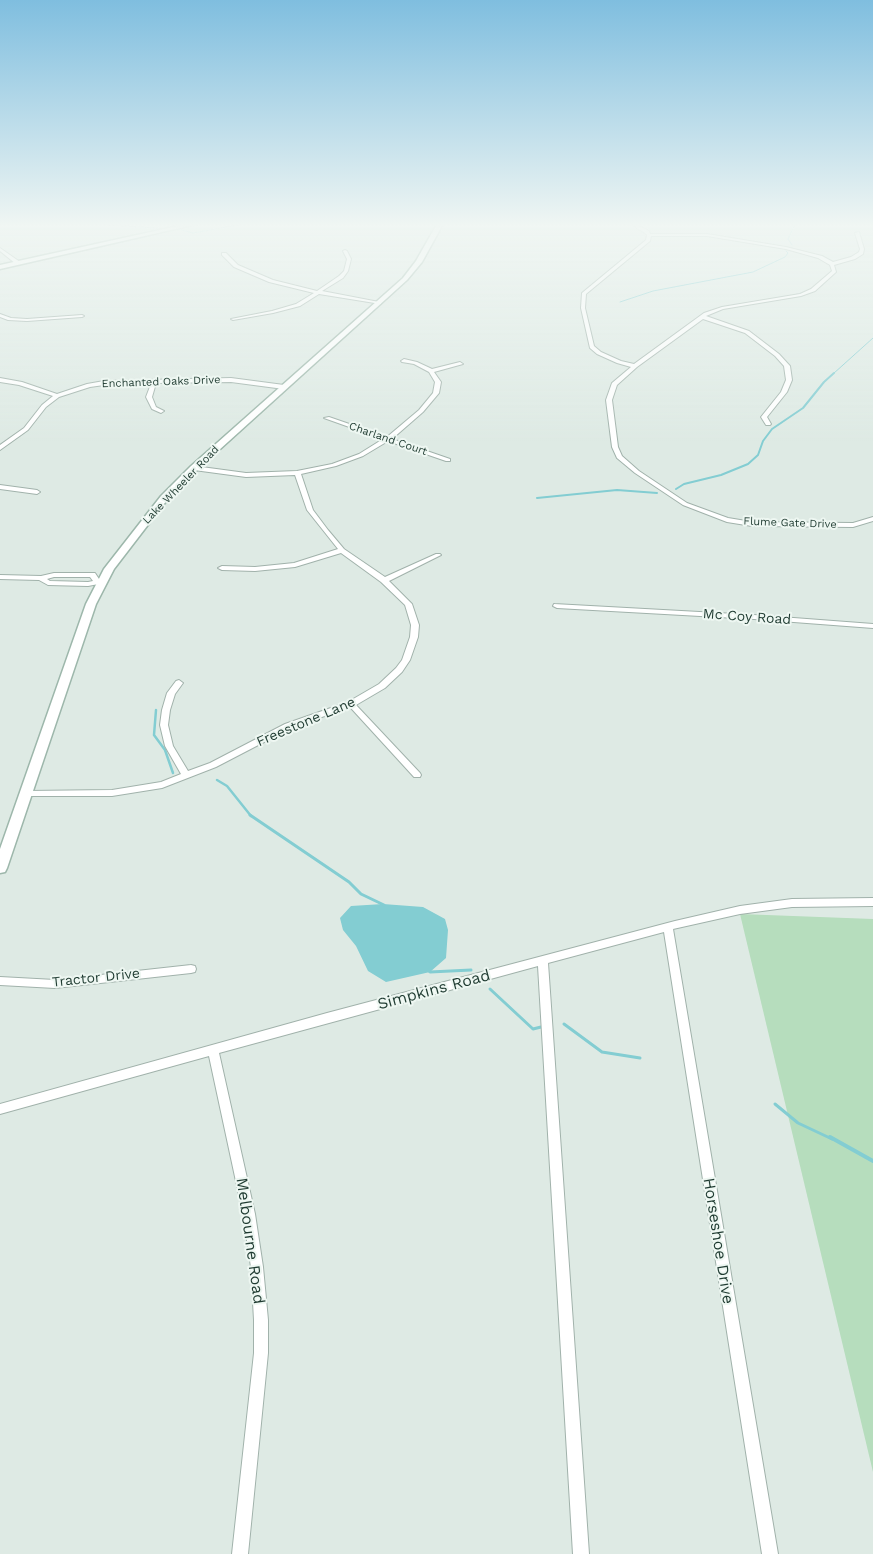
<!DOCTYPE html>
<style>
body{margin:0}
canvas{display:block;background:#deeae4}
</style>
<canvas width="873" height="1554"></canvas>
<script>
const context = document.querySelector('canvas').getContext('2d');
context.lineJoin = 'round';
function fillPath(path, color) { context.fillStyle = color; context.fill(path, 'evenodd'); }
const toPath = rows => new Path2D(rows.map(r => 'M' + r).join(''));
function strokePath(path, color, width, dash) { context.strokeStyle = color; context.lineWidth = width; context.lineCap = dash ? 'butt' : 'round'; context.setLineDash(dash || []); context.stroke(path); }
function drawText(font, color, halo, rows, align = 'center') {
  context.font = font + ' "Work Sans",sans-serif'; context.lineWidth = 4; context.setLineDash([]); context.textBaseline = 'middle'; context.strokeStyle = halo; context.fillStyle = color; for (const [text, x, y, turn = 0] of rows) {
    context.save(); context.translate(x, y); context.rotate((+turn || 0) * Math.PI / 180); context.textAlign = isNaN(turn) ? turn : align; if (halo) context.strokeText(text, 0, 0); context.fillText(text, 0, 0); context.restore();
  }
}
const green = toPath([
 [740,914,873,919,873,1472]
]);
const water = toPath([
 [383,904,423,907,445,919,448,930,446,958,430,972,386,982,368,971,356,946,343,930,340,918,351,906]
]);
const streamFar4 = toPath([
 [97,224,168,229],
 [178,229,193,233,244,224],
 [792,245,788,239,795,224],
 [620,302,653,291,753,272,785,257,788,253,786,251],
 [833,374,873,338]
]);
const streamFar3 = toPath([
 [676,489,684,484,721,475,748,464,758,455,763,441,772,429,803,408,824,382,834,373],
 [537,498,617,490,657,493]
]);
const streamFar2 = toPath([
 [156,710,154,735,165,750,173,773],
 [217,780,227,786,251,816]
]);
const streamFar1 = toPath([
 [250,815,349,882,361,894,384,905],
 [428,970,430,972,471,970],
 [490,989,533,1029,541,1027],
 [564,1024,602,1052,640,1058],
 [775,1104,798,1123,832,1139]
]);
const stream = toPath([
 [830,1137,873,1161]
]);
const street = toPath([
 [630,224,635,224,649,231,650,234,707,234,786,247,822,256,833,262,851,257,859,252,860,249,855,233,859,232,864,249,863,254,855,259,834,265,836,272,815,291,801,296,723,309,706,316,749,331,779,354,790,366,792,380,787,392,767,417,771,424,770,425,766,425,761,417,781,392,786,380,784,366,775,356,745,333,703,319,637,367,617,385,612,400,618,447,622,456,639,471,687,503,728,518,752,522,853,523,873,517,873,521,853,527,752,526,727,522,683,505,635,473,617,458,612,447,606,400,612,383,631,367,617,363,597,354,590,348,581,308,582,293,646,240,647,235,645,233,630,224],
 [651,236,707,236,786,249,818,258,830,265,832,271,811,289,800,294,722,307,704,313,634,364,621,361,601,352,594,346,585,308,586,294,650,241,651,236],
 [0,248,20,262,20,264,16,264,0,251,0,248],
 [345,250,347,251,351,259,348,271,343,278,322,291,379,302,381,302,381,304,319,294,300,306,273,313,233,320,231,319,272,311,296,304,314,293,269,282,234,267,222,255,222,253,226,253,238,265,273,280,317,291,339,276,344,271,347,259,343,251,345,250],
 [0,314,11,318,27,319,82,315,84,316,82,317,27,321,8,320,0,317,0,314],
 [404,359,417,362,432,369,460,362,463,364,434,372,441,382,439,393,423,412,392,439,450,459,450,461,446,461,388,441,363,456,336,466,301,474,313,510,328,530,344,549,385,577,436,554,440,554,441,555,389,581,412,604,419,625,418,637,410,660,402,672,385,688,356,705,420,773,421,775,420,777,414,777,350,707,291,728,216,767,162,788,112,796,24,796,23,794,24,792,27,791,112,790,161,782,181,774,165,746,160,725,162,710,167,693,176,681,179,680,183,683,175,694,170,710,168,725,173,746,188,771,210,763,285,724,348,702,379,684,396,668,402,660,410,637,411,625,405,605,381,582,341,553,295,567,255,571,222,570,218,568,222,566,255,567,294,563,338,549,307,510,295,475,246,477,194,470,191,468,194,466,246,473,297,471,332,464,359,454,383,439,324,418,329,417,387,437,419,410,433,393,435,382,429,372,414,364,402,362,401,361,404,359],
 [0,378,22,382,57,394,87,384,104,381,231,378,284,385,287,387,284,389,231,382,156,383,152,397,156,407,164,411,161,413,152,409,146,397,151,384,104,385,90,387,59,397,46,407,28,430,0,450,0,445,24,428,42,405,53,396,19,385,0,382,0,378],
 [0,485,37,490,40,492,37,494,0,489,0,485],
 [54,573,95,573,99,579,104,579,105,581,104,583,88,586,48,585,39,580,0,579,0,575,41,576,54,573],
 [54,577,90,577,93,581,88,582,50,581,47,579,54,577],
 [554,604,754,615,873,624,873,628,754,619,557,608,553,606,554,604],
 [873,898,873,906,792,907,740,914,673,929,778,1554,762,1554,664,932,548,963,589,1554,573,1554,538,966,219,1053,255,1214,263,1267,268,1320,268,1353,248,1554,232,1554,254,1353,254,1320,251,1267,243,1214,209,1056,0,1114,0,1104,327,1013,675,921,740,906,792,899,873,898],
 [191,965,195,966,196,969,195,972,191,973,55,988,0,985,0,977,55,980,191,965]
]);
const secondary = toPath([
 [187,224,197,224,0,269,0,265,187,224],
 [437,224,443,224,422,262,407,280,197,470,167,500,114,569,96,604,7,868,5,872,0,873,0,849,86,604,104,569,161,496,191,466,403,278,416,261,437,224]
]);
const farStreetnames = [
 ["Enchanted Oaks Drive",161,382,-2],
 ["Charland Court",388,439,19],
 ["Lake Wheeler Road",181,485,-46],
 ["Flume Gate Drive",790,523,2]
];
const streetNames = [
 ["Mc Coy Road",747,617,4],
 ["Freestone Lane",306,722,-23],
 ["Tractor Drive",96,978,-6]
];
const nearStreetnames = [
 ["Simpkins Road",434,990,-15],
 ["Melbourne Road",250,1241,82],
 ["Horseshoe Drive",718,1241,81]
];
fillPath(green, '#b6ddbd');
fillPath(water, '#83cdd2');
strokePath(streamFar4, '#83cdd2', 1);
strokePath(streamFar3, '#83cdd2', 2);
strokePath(streamFar2, '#83cdd2', 2.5);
strokePath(streamFar1, '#83cdd2', 3);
strokePath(stream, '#83cdd2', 4);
strokePath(street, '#a1b2ab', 2);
strokePath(secondary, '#9db7ab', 3);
fillPath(street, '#fff');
fillPath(secondary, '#fff');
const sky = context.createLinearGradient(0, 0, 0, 441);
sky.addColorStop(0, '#7fbedf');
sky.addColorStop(0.51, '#f0f6f3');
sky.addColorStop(1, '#f0f6f300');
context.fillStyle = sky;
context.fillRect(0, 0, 873, 441);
drawText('11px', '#1f3b31', '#eef7f2', farStreetnames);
drawText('14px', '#1f3b31', '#eef7f2', streetNames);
drawText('16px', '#1f3b31', '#eef7f2', nearStreetnames);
</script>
